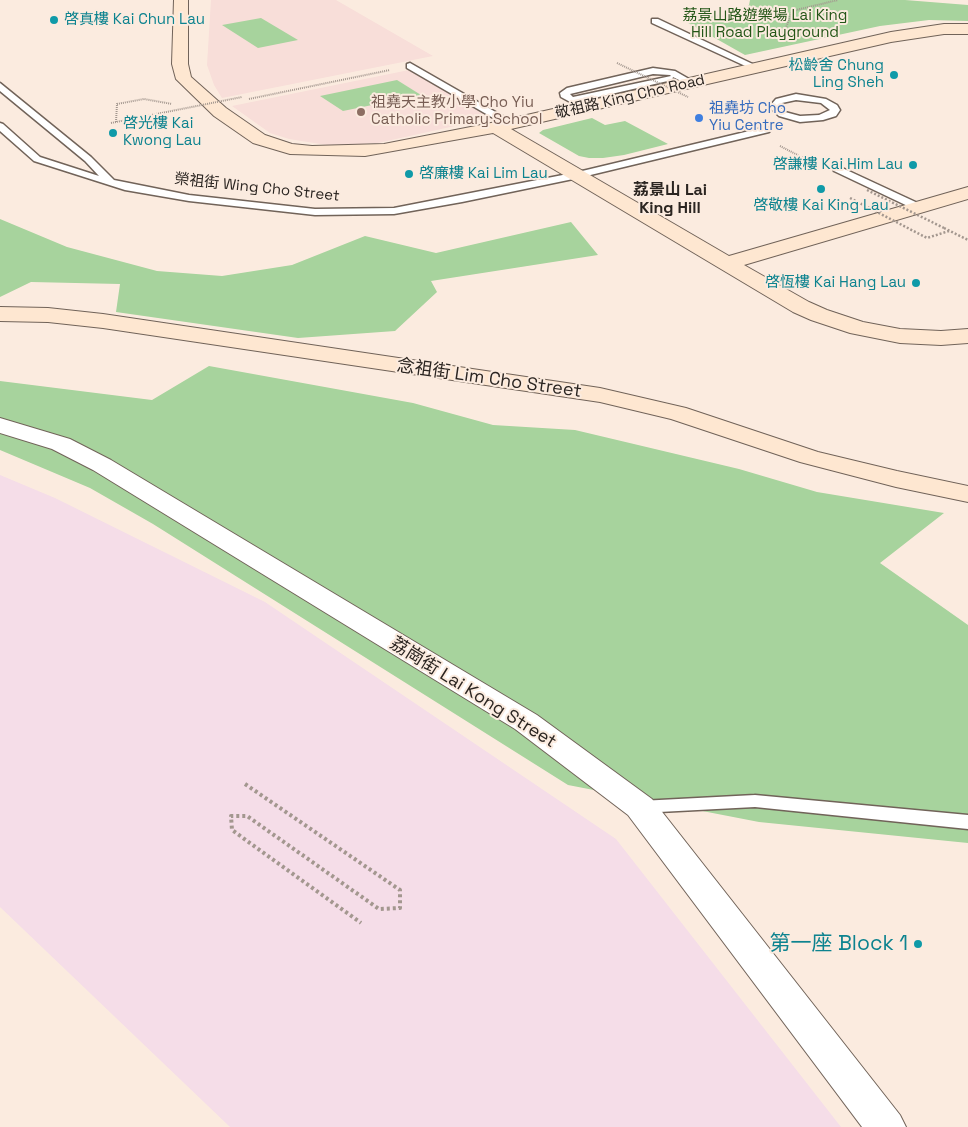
<!DOCTYPE html>
<meta charset="utf-8">
<style>
body{margin:0}
canvas{display:block;background:#fbebdf}
</style>
<canvas width="968" height="1127"></canvas>
<script>
const context = document.querySelector('canvas').getContext('2d');
context.lineJoin = 'round';
function fillPath(path, color) { context.fillStyle = color; context.fill(path, 'evenodd'); }
const toPath = rows => new Path2D(rows.map(r => 'M' + r).join(''));
function strokePath(path, color, width, dash) { context.strokeStyle = color; context.lineWidth = width; context.lineCap = dash ? 'butt' : 'round'; context.setLineDash(dash || []); context.stroke(path); }
function drawText(font, color, halo, rows, align = 'center') {
  context.font = font + ' "Space Grotesk","Noto Sans TC",sans-serif'; context.lineWidth = 4; context.setLineDash([]); context.textBaseline = 'middle'; context.strokeStyle = halo; context.fillStyle = color; for (const [text, x, y, turn = 0] of rows) {
    context.save(); context.translate(x, y); context.rotate((+turn || 0) * Math.PI / 180); context.textAlign = isNaN(turn) ? turn : align; if (halo) context.strokeText(text, 0, 0); context.fillText(text, 0, 0); context.restore();
  }
}
const education = toPath([
 [211,0,336,0,433,56,222,98,214,85,207,65],
 [409,70,491,118,378,143,333,146,289,139,270,133,232,106]
]);
const medical = toPath([
 [0,475,55,498,265,602,616,839,841,1127,230,1127,0,907]
]);
const green = toPath([
 [750,0,905,0,968,5,968,21,929,20,880,26,745,55,683,20,711,14,738,17,749,5],
 [261,18,298,40,258,48,222,25],
 [397,80,421,95,343,111,320,96],
 [592,118,605,125,625,121,668,144,624,155,603,158,589,158,579,156,539,133,543,130],
 [0,219,67,247,157,271,222,276,292,265,365,236,436,253,571,222,598,255,431,281,437,292,395,331,298,338,116,312,120,284,31,282,0,297],
 [209,366,413,403,493,425,575,430,739,469,817,492,944,513,880,563,968,625,968,843,759,822,568,785,153,524,90,488,0,450,0,381,152,400]
]);
const pathFar2 = toPath([
 [783,36,792,11,838,0],
 [249,99,390,70],
 [116,122,117,104,144,99,172,104],
 [780,146,815,164]
]);
const pathFar1 = toPath([
 [944,228,968,240]
]);
const path = toPath([
 [245,784,400,890,400,908,379,909,247,816,231,816,232,830,361,923]
]);
const lane = toPath([
 [652,19,658,19,761,68,754,70,652,23,652,19],
 [410,63,513,122,515,124,510,127,507,126,407,68,407,64,410,63],
 [653,68,675,71,696,83,692,86,689,85,673,77,672,80,581,101,590,107,585,110,561,97,560,93,567,88,653,68],
 [653,74,670,75,671,76,573,97,570,94,653,74],
 [0,83,91,157,114,180,189,195,315,209,394,208,578,172,766,127,771,130,769,132,578,178,462,202,394,214,315,215,189,201,125,190,34,161,0,131,0,123,3,124,40,157,99,176,85,161,0,91,0,83],
 [796,94,826,99,837,105,840,110,836,116,823,120,800,122,779,116,769,107,776,99,796,94],
 [796,100,821,103,830,110,819,115,800,116,785,112,779,106,782,103,796,100],
 [838,166,922,205,923,207,922,209,914,209,834,171,833,169,838,166],
 [755,795,968,815,968,829,755,807,640,813,634,812,631,807,634,802,640,801,755,795]
]);
const street = toPath([
 [0,418,70,439,111,460,537,715,652,799,900,1115,906,1127,862,1127,628,815,515,729,93,470,52,449,0,433,0,418]
]);
const secondary = toPath([
 [174,0,188,0,188,64,191,77,226,108,265,135,292,144,312,146,384,144,496,122,891,32,944,24,968,24,968,34,944,34,891,42,511,129,729,256,968,187,968,199,744,265,809,302,827,310,863,322,900,329,941,331,968,329,968,343,941,345,900,343,850,333,811,320,793,312,493,133,365,156,290,154,253,143,214,116,176,79,172,64,174,0],
 [0,307,48,308,103,314,600,388,686,408,818,452,897,471,968,486,968,502,896,487,800,462,671,419,600,402,103,328,48,322,0,321,0,307]
]);
const pathBridgeFar1 = toPath([
 [617,63,688,97],
 [111,123,242,97]
]);
const pathBridge = toPath([
 [867,190,944,228],
 [850,198,927,238,949,231]
]);
const markers = [
 [54,20,5,"#0f9aa8"],
 [894,75,5,"#0f9aa8"],
 [361,112,5,"#8d6e63"],
 [699,118,5,"#3f7fe0"],
 [113,133,5,"#0f9aa8"],
 [913,165,5,"#0f9aa8"],
 [409,174,5,"#0f9aa8"],
 [821,189,5,"#0f9aa8"],
 [916,283,5,"#0f9aa8"],
 [918,944,5,"#0f9aa8"]
];
const farParknames = [
 ["荔景山路遊樂場 Lai King",765,16],
 ["Hill Road Playground",765,33]
];
const farCulturenames = [
 ["啓真樓 Kai Chun Lau",64,20],
 ["松齡舍 Chung",884,66,"right"],
 ["Ling Sheh",884,83,"right"],
 ["啓光樓 Kai",123,124],
 ["Kwong Lau",123,141],
 ["啓謙樓 Kai Him Lau",903,165,"right"],
 ["啓廉樓 Kai Lim Lau",419,174],
 ["啓敬樓 Kai King Lau",821,206,"center"],
 ["啓恆樓 Kai Hang Lau",906,283,"right"]
];
const farStreetnames = [
 ["敬祖路 King Cho Road",630,97,-13],
 ["榮祖街 Wing Cho Street",257,188,6]
];
const farEducationnames = [
 ["祖堯天主教小學 Cho Yiu",371,103],
 ["Catholic Primary School",371,120]
];
const farShopnames = [
 ["祖堯坊 Cho",709,109],
 ["Yiu Centre",709,126]
];
const farNeighbourhoodnames = [
 ["荔景山 Lai",670,191],
 ["King Hill",670,209]
];
const streetNames = [
 ["念祖街 Lim Cho Street",489,379,8],
 ["荔崗街 Lai Kong Street",473,693,32]
];
const nearCulturenames = [
 ["第一座 Block 1",908,944]
];
fillPath(education, '#f8ded9');
fillPath(medical, '#f5dde8');
fillPath(green, '#a7d39d');
strokePath(lane, '#716359', 3);
strokePath(street, '#716359', 2);
strokePath(secondary, '#716359', 2);
strokePath(pathFar2, '#a3978f', 2, [1, 1]);
strokePath(pathFar1, '#a3978f', 2.5, [2, 2]);
strokePath(path, '#a3978f', 4, [3, 3]);
fillPath(lane, '#fff');
fillPath(street, '#fff');
fillPath(secondary, '#fee7d1');
strokePath(pathBridgeFar1, '#a3978f', 2, [1, 1]);
strokePath(pathBridge, '#a3978f', 2.5, [2, 2]);
for (const [x, y, r, color] of markers) { const dot = new Path2D(); dot.arc(x, y, r, 0, 2 * Math.PI); context.fillStyle = color; context.fill(dot); strokePath(dot, '#fbebdf', 2); }
drawText('15px', '#235617', '#fbebdf', farParknames);
drawText('15px', '#0d838f', '#fbebdf', farCulturenames, 'left');
drawText('15px', '#2b2521', '#fbebdf', farStreetnames);
drawText('15px', '#785e54', '#fbebdf', farEducationnames, 'left');
drawText('15px', '#366cbe', '#fbebdf', farShopnames, 'left');
drawText('bold 16px', '#2b2521', '#fbebdf', farNeighbourhoodnames);
drawText('18px', '#2b2521', '#fbebdf', streetNames);
drawText('21px', '#0d838f', '#fbebdf', nearCulturenames, 'right');
</script>
